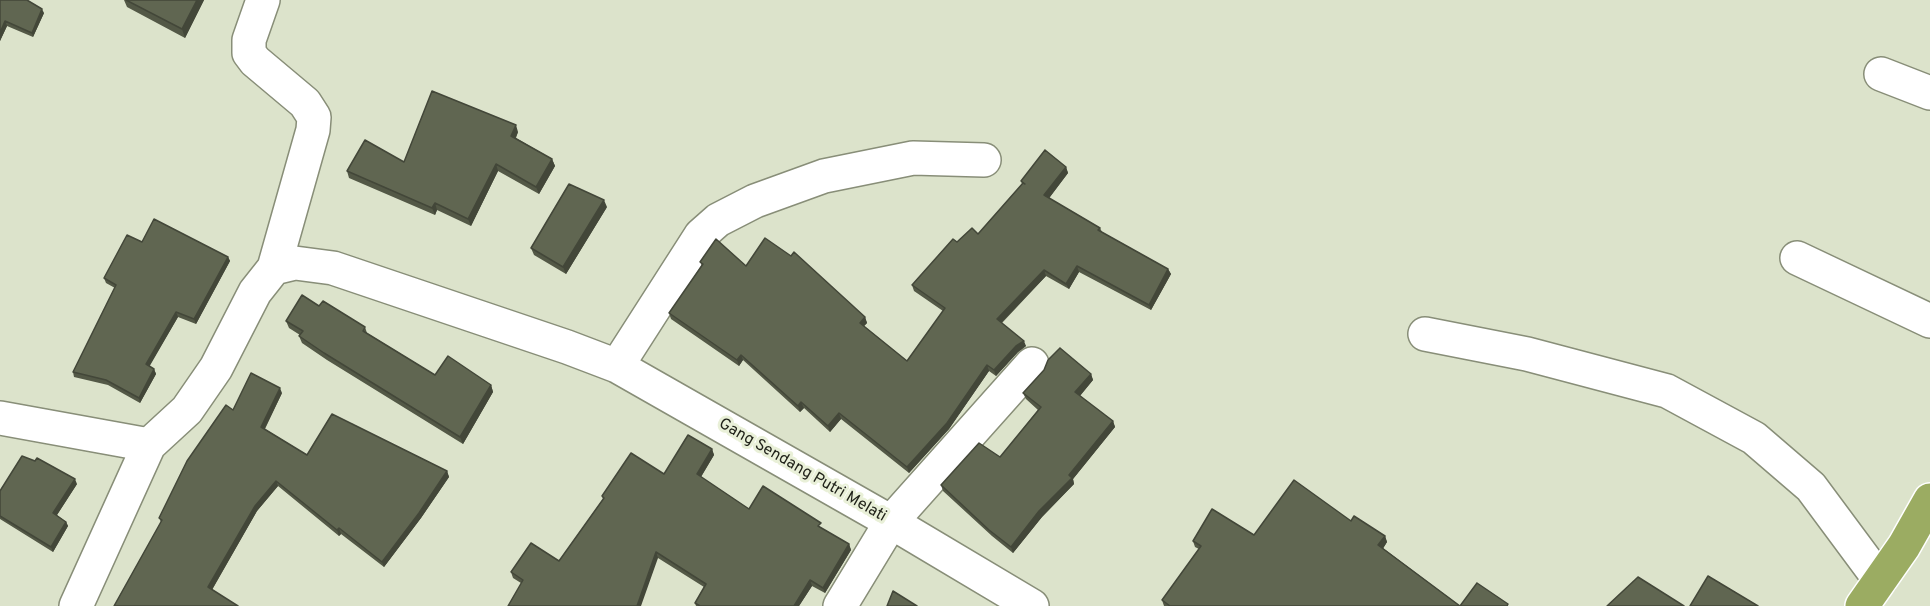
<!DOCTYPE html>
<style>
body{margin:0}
canvas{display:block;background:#dce3cb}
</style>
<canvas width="1930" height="606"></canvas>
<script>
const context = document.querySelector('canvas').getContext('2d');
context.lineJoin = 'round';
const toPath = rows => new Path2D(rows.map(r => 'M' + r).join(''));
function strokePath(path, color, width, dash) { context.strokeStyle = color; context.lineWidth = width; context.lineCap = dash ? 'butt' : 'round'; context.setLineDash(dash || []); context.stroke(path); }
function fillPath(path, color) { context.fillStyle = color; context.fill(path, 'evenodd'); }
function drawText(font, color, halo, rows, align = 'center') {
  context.font = font + ' Overpass,sans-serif'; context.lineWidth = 6; context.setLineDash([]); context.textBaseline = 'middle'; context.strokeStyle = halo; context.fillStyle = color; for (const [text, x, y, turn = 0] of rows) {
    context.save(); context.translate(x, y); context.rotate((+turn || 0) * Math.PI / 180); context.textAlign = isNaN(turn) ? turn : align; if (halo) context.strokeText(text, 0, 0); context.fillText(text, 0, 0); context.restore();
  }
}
const minor = toPath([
 [263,0,249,40,249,53,255,61,305,103,314,117,313,130,274,268],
 [1881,74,1930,93],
 [1797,258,1930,321],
 [1425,334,1527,354,1667,391,1754,438,1811,487,1880,580],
 [617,366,701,235,718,220,755,201,824,176,913,158,984,160],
 [0,418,149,445],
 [76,606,149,445,187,410,216,368,255,292,274,268,295,263,333,268,567,347,617,366,891,522,1032,606],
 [840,606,891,522,1032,364]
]);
const highway = toPath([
 [1862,606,1904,546,1930,500]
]);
const wall = toPath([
 [0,0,44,13,33,37,7,26,0,41],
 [124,0,204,0,185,38,127,7],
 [518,132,516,138,552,159,555,166,539,194,498,171,471,226,437,210,435,215,349,178,347,171,404,162],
 [1066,167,1068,173,1049,198,1100,228,1102,232,1168,269,1171,274,1151,310,1079,272,1069,289,1046,276,1002,323,1026,346,1018,352,996,376,989,371,949,429,909,473,841,419,830,432,804,408,800,412,743,360,739,366,671,319,669,313,702,266,700,262,746,266,865,317,867,323,864,326,907,361,943,311,914,291,912,285,957,242,978,234,1022,184,1021,181],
 [607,207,566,274,534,255,531,248],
 [142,242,228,257,230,261,196,324,178,317,149,366,154,369,156,374,140,403,108,385,74,377,73,372,115,288,106,283,104,278],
 [319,306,365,327,367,333,435,375,491,385,493,392,463,444,327,360,302,343,299,336,300,335,289,328,286,321],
 [1091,374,1093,380,1080,396,1113,421,1115,427,1073,479,1074,484,1042,517,1013,553,992,536,943,491,941,485,1000,457,1038,410,1026,399,1023,393],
 [282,393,265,429,307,455,447,471,449,477,421,518,384,567,341,534,339,536,278,486,257,511,212,590,114,606,161,522,159,518,233,410],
 [712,449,714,455,701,477,749,509,823,529,849,544,851,550,825,593,812,586,799,606,696,606,695,603,704,587,658,558,521,583,513,578,511,572,559,561,603,499,602,496,664,474],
 [77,484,57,515,66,522,68,526,53,552,0,519,0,491],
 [1351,521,1385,536,1387,542,1383,548,1460,606,1164,606,1162,600,1199,549,1195,547,1193,541,1254,535]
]);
const shadedWall = toPath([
 [197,0,204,0,185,38,182,29],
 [42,9,44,13,33,37,32,33],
 [5,21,7,26,0,41,0,33],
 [516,125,518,132,513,143,511,136],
 [552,159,555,166,539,194,536,187],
 [496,164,498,171,471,226,468,219],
 [1066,167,1068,173,1047,201,1044,195],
 [604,200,607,207,566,274,563,267],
 [435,203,437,210,435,215,432,208],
 [228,257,230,261,196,324,194,319],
 [1077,266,1079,272,1069,289,1066,284],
 [1168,269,1171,274,1151,310,1149,305],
 [1044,270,1046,276,999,325,997,319],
 [176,312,178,317,148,369,146,364],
 [865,317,867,323,862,328,860,323],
 [1024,341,1026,346,1018,352,996,376,994,370,1016,346],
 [741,355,743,360,739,366,737,360],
 [987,365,989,371,949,429,909,473,907,467],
 [154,369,156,374,140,403,139,398],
 [1091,374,1093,380,1078,398,1075,392],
 [491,385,493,392,463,444,460,437],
 [280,388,282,393,263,432,261,427],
 [801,402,804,408,800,412,798,406],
 [839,413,841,419,830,432,828,426],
 [1113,421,1115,427,1073,479,1074,484,1042,517,1013,553,1011,547,1039,511],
 [712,449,714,455,699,480,697,474],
 [447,471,449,477,421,518,384,567,382,562],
 [75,479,77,484,55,518,53,513],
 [276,481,278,486,257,511,210,593,208,587,255,506],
 [66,522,68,526,53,552,51,547],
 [339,528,341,534,339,536,337,530],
 [1385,536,1387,542,1381,552,1378,545],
 [849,544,851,550,825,593,823,588],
 [656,552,658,558,641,606,637,606],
 [810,580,812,586,799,606,794,606]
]);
const building = toPath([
 [0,0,27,0,42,9,32,33,5,21,0,33,0,0],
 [126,0,197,0,182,29,126,0],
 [432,91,516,125,511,136,552,159,536,187,496,164,468,219,435,203,432,208,347,171,365,140,404,162,432,91],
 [1045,150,1066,167,1044,195,1100,228,1098,230,1168,269,1149,305,1077,266,1066,284,1044,270,997,319,1024,341,1016,346,994,370,987,365,947,423,907,467,839,413,828,426,801,402,798,406,741,355,737,360,669,313,703,264,700,262,716,239,746,266,765,238,791,256,794,252,865,317,860,323,907,361,945,308,912,285,953,239,957,242,972,228,978,234,1023,183,1025,184,1021,181,1045,150],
 [569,184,604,200,563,267,531,248,569,184],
 [154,219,228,257,194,319,176,312,146,364,154,369,139,398,106,380,73,372,116,285,104,278,127,235,142,242,154,219],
 [302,295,319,306,323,301,365,327,363,331,435,375,448,356,491,385,460,437,324,353,299,336,303,331,286,321,302,295],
 [1060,348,1091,374,1075,392,1113,421,1069,475,1072,478,1039,511,1011,547,989,530,941,485,979,443,1000,457,1041,407,1023,393,1044,370,1048,360,1060,348],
 [251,373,280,388,261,427,307,455,332,414,447,471,419,513,382,562,339,528,337,530,276,481,255,506,208,587,238,606,114,606,162,520,159,518,187,461,226,405,233,410,251,373],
 [688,435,712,449,697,474,749,509,763,486,821,523,818,526,849,544,823,588,810,580,794,606,700,606,695,603,706,584,656,552,637,606,508,606,523,580,511,572,531,543,559,561,604,498,602,496,631,453,664,474,688,435],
 [22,456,35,461,37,458,75,479,53,513,66,522,51,547,0,516,0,491,22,456],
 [1294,480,1351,521,1354,516,1385,536,1378,545,1460,606,1170,606,1162,600,1201,546,1193,541,1212,509,1254,535,1294,480],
 [1708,576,1758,606,1690,606,1708,576],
 [1638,577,1684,606,1607,606,1638,577],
 [1477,583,1508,604,1507,606,1460,606,1477,583],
 [893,591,917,606,887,606,893,591]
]);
const streetNames = [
 ["Gang Sendang Putri Melati",802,471,30]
];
strokePath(minor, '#888e78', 36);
strokePath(highway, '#fff', 36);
strokePath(minor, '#fff', 33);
strokePath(highway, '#9bac62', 33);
fillPath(wall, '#535846');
fillPath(shadedWall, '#434739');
fillPath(building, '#606651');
strokePath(building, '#434739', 1.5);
drawText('16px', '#21231a', '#e9f0d8', streetNames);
</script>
